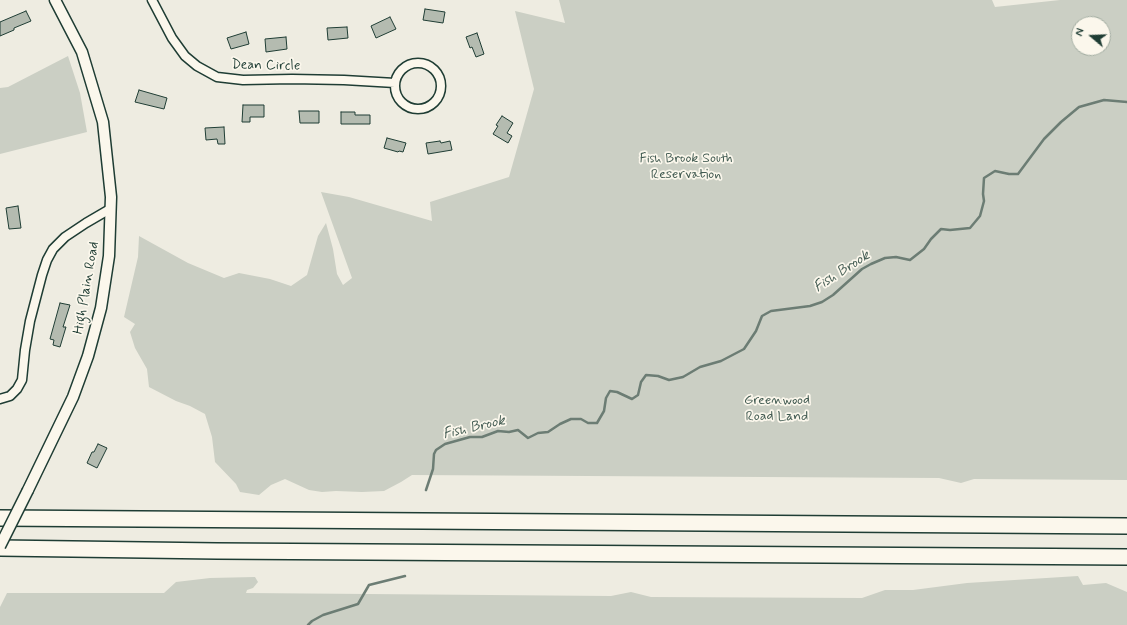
<!DOCTYPE html>
<style>
body{margin:0}
#map{position:relative;width:1127px;height:625px;overflow:hidden;background:#eeece1;font-family:Mynerve,sans-serif}
canvas{display:block}
.north{position:absolute;left:1071px;top:16px;width:40px;height:40px;box-sizing:border-box;background:#fbf7ec;border:1px solid #a3ada2;border-radius:50%;rotate:289deg;font-size:11px;font-weight:700;line-height:16px;text-align:center;color:#1f3d34}
.north::after{content:'';display:block;margin:auto;width:14px;height:18px;background:#1f3d34;clip-path:polygon(50% 0,100% 100%,50% 72%,0 100%)}
</style>
<div id="map">
<canvas width="1127" height="625"></canvas>
<div class="north">N</div>
</div>
<script>
const context = document.querySelector('canvas').getContext('2d');
context.lineJoin = 'round';
function fillPath(path, color) { context.fillStyle = color; context.fill(path, 'evenodd'); }
const toPath = rows => new Path2D(rows.map(r => 'M' + r).join(''));
function strokePath(path, color, width, dash) { context.strokeStyle = color; context.lineWidth = width; context.lineCap = dash ? 'butt' : 'round'; context.setLineDash(dash || []); context.stroke(path); }
function drawText(font, color, halo, rows, align = 'center') {
  context.font = font + ' Mynerve,sans-serif'; context.lineWidth = 3.5; context.setLineDash([]); context.textBaseline = 'middle'; context.strokeStyle = halo; context.fillStyle = color; for (const [text, x, y, turn = 0] of rows) {
    context.save(); context.translate(x, y); context.rotate((+turn || 0) * Math.PI / 180); context.textAlign = isNaN(turn) ? turn : align; if (halo) context.strokeText(text, 0, 0); context.fillText(text, 0, 0); context.restore();
  }
}
const green = toPath([
 [559,0,992,0,995,7,1060,0,1127,0,1127,480,974,479,961,483,939,478,412,475,401,482,384,491,362,492,336,491,322,492,309,490,285,479,271,485,259,495,240,492,236,484,215,462,212,437,205,414,190,406,176,401,149,387,147,369,135,348,130,332,135,324,124,317,138,257,139,236,188,263,224,278,239,273,270,279,291,286,307,275,318,236,326,223,333,249,337,274,343,285,352,278,321,192,349,197,432,221,430,202,509,177,534,89,515,11,565,23],
 [1079,24,1103,24,1103,48,1079,48],
 [68,56,80,93,87,132,0,154,0,88,8,87],
 [1078,576,1083,585,1106,583,1127,592,1127,625,0,625,0,607,7,593,164,593,176,582,210,578,255,577,258,582,253,588,247,590,246,593,611,596,631,592,651,597,862,598,885,590,913,590,967,583]
]);
const stream = toPath([
 [426,490,433,469,434,454,436,450,445,444,470,437,482,437,498,431,509,432,518,430,528,438,538,433,548,432,560,424,571,419,581,419,588,423,597,423,604,411,606,398,610,391,617,392,632,399,638,395,641,382,646,375,658,376,669,380,683,377,700,367,721,361,744,349,756,331,762,316,771,311,810,306,822,302,833,295,862,269,871,264,885,258,896,257,910,260,924,249,931,239,941,229,950,230,970,228,980,216,984,201,983,194,984,178,995,171,1009,174,1018,174,1044,139,1061,122,1079,107,1104,100,1127,102],
 [308,625,312,621,323,615,358,604,369,585,405,576]
]);
const building = toPath([
 [425,9,445,12,443,23,423,20,425,9],
 [26,11,31,21,14,28,14,30,0,36,0,22,26,11],
 [390,17,396,29,376,38,371,26,390,17],
 [347,27,348,38,328,40,327,28,347,27],
 [246,32,249,44,231,49,227,38,246,32],
 [477,33,484,54,476,57,472,47,470,48,466,37,477,33],
 [286,37,287,49,266,52,265,39,286,37],
 [139,90,167,98,164,109,135,102,139,90],
 [243,105,264,105,264,117,250,117,250,122,242,122,243,105],
 [299,111,319,111,319,123,300,123,299,111],
 [341,112,355,112,355,115,370,115,370,124,341,124,341,112],
 [502,116,513,123,507,133,512,136,508,143,493,134,498,126,496,125,502,116],
 [224,127,225,144,218,144,217,139,206,140,205,128,224,127],
 [387,138,406,143,403,152,399,151,398,152,384,148,387,138],
 [440,141,441,143,450,141,452,150,428,154,426,143,440,141],
 [18,206,21,228,9,229,6,208,18,206],
 [60,303,70,305,63,327,66,327,60,347,53,345,54,340,50,339,60,303],
 [98,444,107,448,97,468,87,463,92,452,94,452,98,444]
]);
const minor = toPath([
 [152,0,172,38,185,56,197,66,217,77,243,80,292,79,344,80,395,83],
 '395 86a23 23 0 1 1 46 0a23 23 0 1 1-46 0Z',
 [0,399,10,396,17,389,22,380,25,350,30,321,42,275,47,260,53,249,65,237,86,223,110,209]
]);
const tertiary = toPath([
 [28,490,73,397,88,356,101,308,109,256,111,197,103,122,82,52,55,0]
]);
const motorway = toPath([
 [0,518,1127,526],
 [0,548,217,551,1127,557]
]);
const tertiaryBridge = toPath([
 [0,546,28,490]
]);
const streetNames = [
 ["Dean Circle",266,66,1],
 ["High Plain Road",87,288,-80]
];
const parkNames = [
 ["Fish Brook South",686,159],
 ["Reservation",686,175],
 ["Greenwood",777,401],
 ["Road Land",777,417]
];
const waterNames = [
 ["Fish Brook",842,272,-33],
 ["Fish Brook",474,428,-13]
];
fillPath(green, '#cbcfc4');
strokePath(stream, '#6c7d74', 2.5);
fillPath(building, '#b4bbb0');
strokePath(building, '#1f3d34', 1);
strokePath(minor, '#1f3d34', 11);
strokePath(tertiary, '#1f3d34', 13);
strokePath(motorway, '#1f3d34', 18);
strokePath(minor, '#fbf7ec', 8);
strokePath(tertiary, '#fbf7ec', 10);
strokePath(motorway, '#fbf7ec', 15);
strokePath(tertiaryBridge, '#1f3d34', 13, []);
strokePath(tertiaryBridge, '#fbf7ec', 10);
drawText('14px', '#1f3d34', '#fbf7ec', streetNames);
drawText('14px', '#415a51', '#fbf7ec', parkNames);
drawText('italic 15px', '#455d54', '#fbf7ec', waterNames);
</script>
